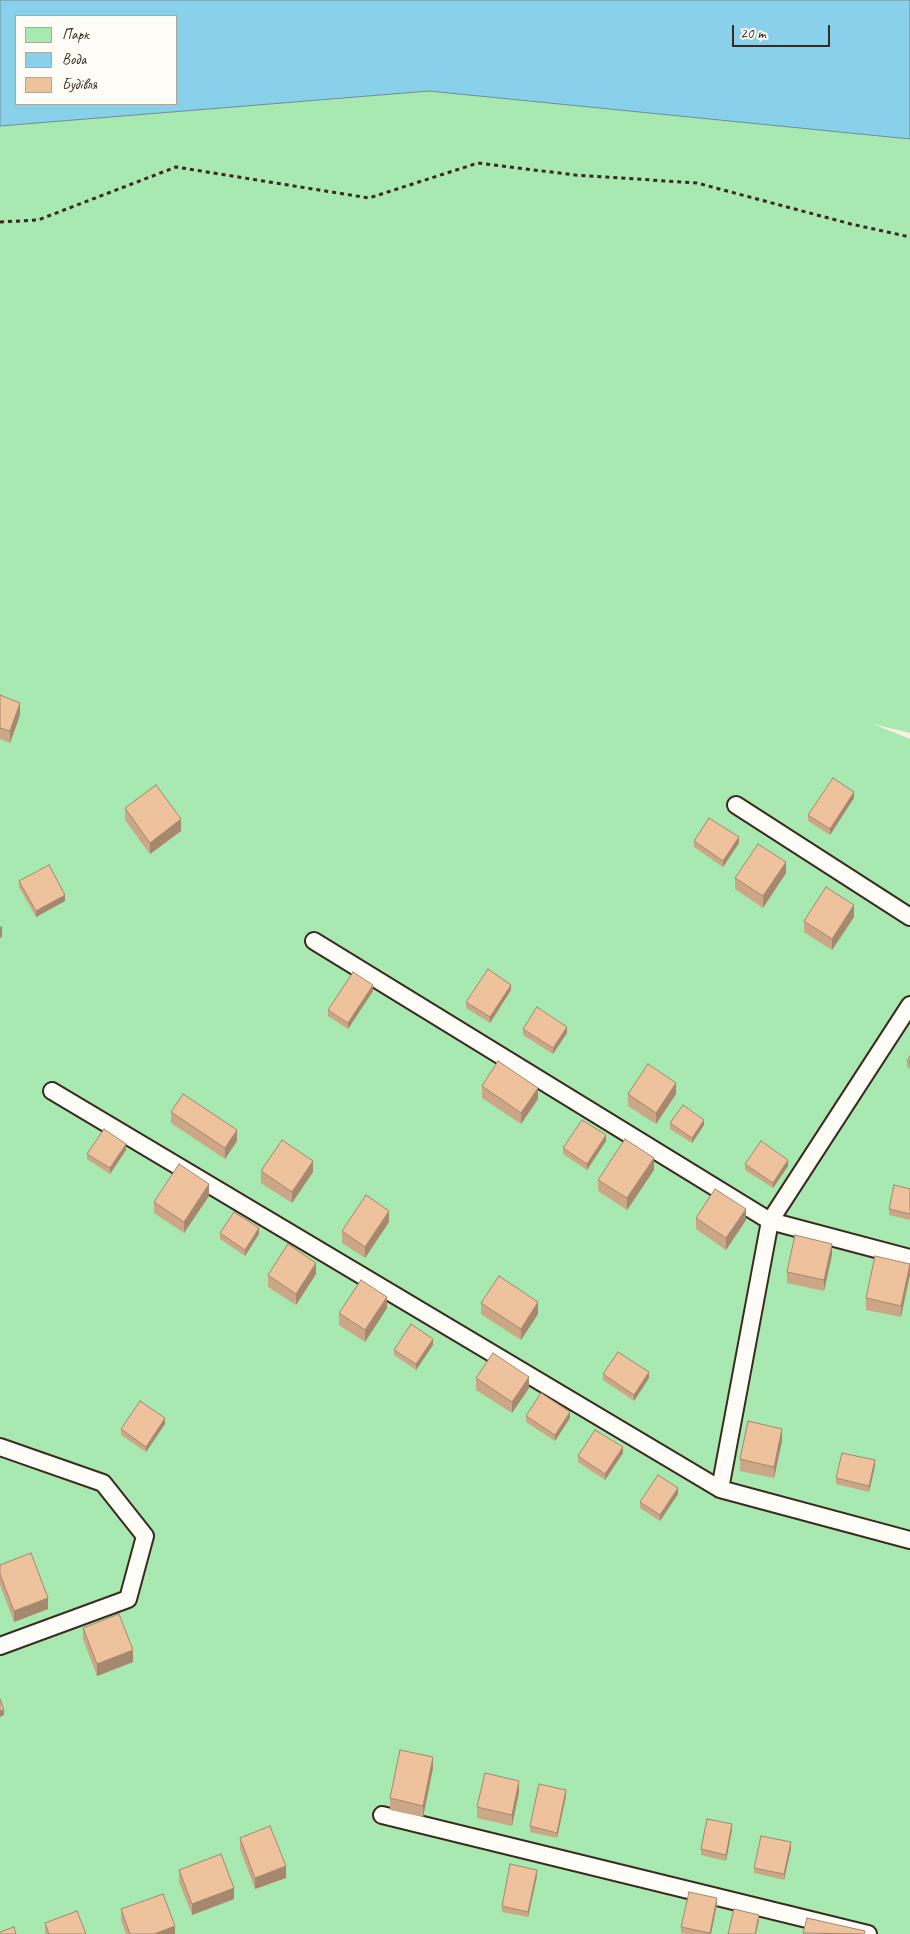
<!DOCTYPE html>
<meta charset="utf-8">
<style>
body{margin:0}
#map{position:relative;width:910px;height:1934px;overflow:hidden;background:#faf0e5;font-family:Caveat,sans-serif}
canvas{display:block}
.legend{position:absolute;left:15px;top:15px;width:162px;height:90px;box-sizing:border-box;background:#fdfcf7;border:1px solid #afa8a0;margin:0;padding:6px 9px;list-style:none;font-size:15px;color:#3b2a1e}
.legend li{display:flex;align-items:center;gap:10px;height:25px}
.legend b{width:25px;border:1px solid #afa8a0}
.scale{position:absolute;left:732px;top:25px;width:98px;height:22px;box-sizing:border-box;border:2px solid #3b2a1e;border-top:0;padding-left:6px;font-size:15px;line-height:18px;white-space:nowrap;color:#3b2a1e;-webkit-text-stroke:4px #fdfcf7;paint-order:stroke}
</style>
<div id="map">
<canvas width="910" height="1934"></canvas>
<ul class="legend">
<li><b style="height:14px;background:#a8e8b1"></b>Парк</li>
<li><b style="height:14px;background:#89d1ea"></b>Вода</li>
<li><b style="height:14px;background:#edc29d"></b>Будівля</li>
</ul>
<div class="scale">20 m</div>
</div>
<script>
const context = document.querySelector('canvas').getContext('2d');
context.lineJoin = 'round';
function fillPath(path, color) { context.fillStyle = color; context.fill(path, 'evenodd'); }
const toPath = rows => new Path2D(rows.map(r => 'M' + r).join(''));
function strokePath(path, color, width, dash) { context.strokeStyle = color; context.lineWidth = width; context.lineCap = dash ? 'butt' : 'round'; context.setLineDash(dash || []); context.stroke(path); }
const green = toPath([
 [429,91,910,139,910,733,873,724,910,739,910,1934,0,1934,0,126]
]);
const water = toPath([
 [0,0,910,0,910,139,429,91,0,126,0,0],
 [16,16,176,16,176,104,16,104,16,16]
]);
const path = toPath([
 [0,222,38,220,176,167,369,198,478,163,575,175,697,183,851,224,910,237]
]);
const lane = toPath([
 [736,805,910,917],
 [314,941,770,1221,910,1258],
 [52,1091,720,1489,910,1540],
 [0,1447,103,1483,145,1536,128,1599,0,1646],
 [720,1489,770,1221,910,1005],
 [382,1815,868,1934]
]);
const wall = toPath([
 [0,695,20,715,10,743,0,739],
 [854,798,830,835,808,821,808,815],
 [125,808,181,831,150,854,125,820],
 [694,841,739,843,723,867,694,847],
 [786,873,763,908,735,889,735,878],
 [19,881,65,901,36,917,19,887],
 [854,917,832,950,804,932,804,921],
 [511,990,490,1023,466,1008,466,1002],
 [373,991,348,1029,328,1016,328,1010],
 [523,1029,567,1033,553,1054,523,1035],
 [910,1056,910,1069,907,1067,907,1061],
 [482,1086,538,1099,521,1124,482,1098],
 [628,1094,676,1094,656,1124,628,1106],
 [171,1112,237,1141,225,1159,171,1123],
 [670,1123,704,1125,692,1143,670,1129],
 [606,1141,587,1170,563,1154,563,1148],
 [126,1150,110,1174,87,1159,87,1154],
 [745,1164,788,1166,773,1188,745,1170],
 [654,1170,627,1210,598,1191,598,1180],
 [261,1171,313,1172,292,1203,261,1183],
 [910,1189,910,1220,889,1215,889,1209],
 [209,1196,184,1233,154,1213,154,1202],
 [696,1218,746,1220,726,1250,696,1229],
 [389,1222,365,1258,342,1243,342,1231],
 [220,1233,259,1234,245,1256,220,1239],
 [832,1255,824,1291,787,1283,787,1272],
 [910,1264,901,1317,866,1310,866,1298],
 [316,1274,296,1305,268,1287,268,1275],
 [481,1303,538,1314,521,1340,481,1314],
 [387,1308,365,1342,339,1325,339,1313],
 [433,1345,416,1370,394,1355,394,1350],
 [603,1374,649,1378,634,1401,603,1380],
 [476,1378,529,1388,512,1413,476,1390],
 [526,1416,570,1418,555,1441,526,1422],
 [165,1424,146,1452,121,1435,121,1429],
 [782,1441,774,1478,740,1471,740,1459],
 [623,1453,605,1480,578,1462,578,1456],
 [875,1466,869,1492,836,1484,836,1478],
 [678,1494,660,1521,640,1508,640,1502],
 [0,1565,48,1609,14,1622,0,1585],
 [83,1628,133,1662,97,1676,83,1639],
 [433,1768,423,1817,390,1810,390,1798],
 [519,1792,512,1826,477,1818,477,1807],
 [566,1796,557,1838,530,1832,530,1826],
 [732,1830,726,1861,701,1855,701,1849],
 [240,1838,286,1878,255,1889,240,1849],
 [791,1848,784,1880,754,1873,754,1868],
 [179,1870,234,1899,192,1915,179,1882],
 [537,1876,528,1917,502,1912,502,1906],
 [717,1904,711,1934,686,1934,681,1933,681,1927],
 [121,1909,175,1934,126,1934,121,1920],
 [45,1923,86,1934,45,1934]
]);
const shadedWall = toPath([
 [20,703,20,715,10,743,10,731],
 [854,792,854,798,830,835,830,829],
 [181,819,181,831,150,854,150,843],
 [739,837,739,843,723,867,723,861],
 [786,862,786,873,763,908,763,896],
 [65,895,65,901,36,917,36,911],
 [854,905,854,917,832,950,832,939],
 [2,926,2,937,0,938,0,927],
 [373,985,373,991,348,1029,348,1023],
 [511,985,511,990,490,1023,490,1017],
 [567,1027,567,1033,553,1054,553,1048],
 [676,1083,676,1094,656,1124,656,1113],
 [538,1088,538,1099,521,1124,521,1113],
 [704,1120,704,1125,692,1143,692,1138],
 [237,1130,237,1141,225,1159,225,1148],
 [606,1135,606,1141,587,1170,587,1164],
 [126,1144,126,1150,110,1174,110,1168],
 [654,1158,654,1170,627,1210,627,1198],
 [788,1160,788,1166,773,1188,773,1183],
 [313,1161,313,1172,292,1203,292,1192],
 [209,1184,209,1196,184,1233,184,1222],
 [746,1209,746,1220,726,1250,726,1238],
 [389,1211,389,1222,365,1258,365,1247],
 [259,1228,259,1234,245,1256,245,1250],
 [832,1244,832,1255,824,1291,824,1280],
 [316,1263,316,1274,296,1305,296,1294],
 [910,1264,910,1275,901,1317,901,1306],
 [387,1297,387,1308,365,1342,365,1330],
 [538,1302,538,1314,521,1340,521,1329],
 [433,1339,433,1345,416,1370,416,1364],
 [649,1372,649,1378,634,1401,634,1395],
 [529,1377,529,1388,512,1413,512,1402],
 [570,1412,570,1418,555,1441,555,1435],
 [165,1418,165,1424,146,1452,146,1447],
 [782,1429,782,1441,774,1478,774,1467],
 [623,1447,623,1453,605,1480,605,1474],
 [875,1460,875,1466,869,1492,869,1486],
 [678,1488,678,1494,660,1521,660,1515],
 [48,1598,48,1609,14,1622,14,1611],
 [133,1650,133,1662,97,1676,97,1664],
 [4,1710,4,1715,0,1717,0,1711],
 [433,1757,433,1768,423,1817,423,1806],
 [519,1781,519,1792,512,1826,512,1815],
 [566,1790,566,1796,557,1838,557,1833],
 [732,1824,732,1830,726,1861,726,1855],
 [791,1842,791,1848,784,1880,784,1874],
 [286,1866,286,1878,255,1889,255,1878],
 [537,1870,537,1876,528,1917,528,1912],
 [234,1888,234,1899,192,1915,192,1904],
 [717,1898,717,1904,711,1934,710,1934],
 [759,1915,759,1920,756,1934,755,1934],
 [175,1926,175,1934,154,1934]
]);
const building = toPath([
 [0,695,20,703,10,731,0,728,0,695],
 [833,778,854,792,830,829,808,815,833,778],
 [156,785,181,819,150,843,125,808,156,785],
 [709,818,739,837,723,861,694,841,709,818],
 [758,844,786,862,763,896,735,878,758,844],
 [49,865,65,895,36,911,19,881,49,865],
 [826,887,854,905,832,939,804,921,826,887],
 [488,969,511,985,490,1017,466,1002,488,969],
 [353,972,373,985,348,1023,328,1010,353,972],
 [537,1007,567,1027,553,1048,523,1029,537,1007],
 [910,1056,910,1063,907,1061,910,1056],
 [498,1061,538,1088,521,1113,482,1086,498,1061],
 [648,1064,676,1083,656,1113,628,1094,648,1064],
 [183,1094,237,1130,225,1148,171,1112,183,1094],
 [683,1105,704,1120,692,1138,670,1123,683,1105],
 [582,1120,606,1135,587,1164,563,1148,582,1120],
 [104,1129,126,1144,110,1168,87,1154,104,1129],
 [625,1139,654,1158,627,1198,598,1180,625,1139],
 [282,1140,313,1161,292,1192,261,1171,282,1140],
 [761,1141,788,1160,773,1183,745,1164,761,1141],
 [179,1164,209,1184,184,1222,154,1202,179,1164],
 [894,1185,910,1189,910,1214,889,1209,894,1185],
 [715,1189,746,1209,726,1238,696,1218,715,1189],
 [366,1195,389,1211,365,1247,342,1231,366,1195],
 [234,1212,259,1228,245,1250,220,1233,234,1212],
 [795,1235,832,1244,824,1280,787,1272,795,1235],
 [288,1244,316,1263,296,1294,268,1275,288,1244],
 [875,1256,910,1264,901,1306,866,1298,875,1256],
 [499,1276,538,1302,521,1329,481,1303,499,1276],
 [361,1280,387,1297,365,1330,339,1313,361,1280],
 [411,1324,433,1339,416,1364,394,1350,411,1324],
 [618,1352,649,1372,634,1395,603,1374,618,1352],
 [493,1353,529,1377,512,1402,476,1378,493,1353],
 [541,1393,570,1412,555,1435,526,1416,541,1393],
 [140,1401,165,1418,146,1447,121,1429,140,1401],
 [748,1421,782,1429,774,1467,740,1459,748,1421],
 [595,1430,623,1447,605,1474,578,1456,595,1430],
 [842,1453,875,1460,869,1486,836,1478,842,1453],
 [658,1475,678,1488,660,1515,640,1502,658,1475],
 [31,1553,48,1598,14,1611,0,1574,0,1565,31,1553],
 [119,1614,133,1650,97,1664,83,1628,119,1614],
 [0,1699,4,1710,0,1711,0,1699],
 [400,1750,433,1757,423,1806,390,1798,400,1750],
 [485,1773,519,1781,512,1815,477,1807,485,1773],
 [539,1784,566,1790,557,1833,530,1826,539,1784],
 [707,1819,732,1824,726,1855,701,1849,707,1819],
 [270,1826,286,1866,255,1878,240,1838,270,1826],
 [761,1836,791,1842,784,1874,754,1868,761,1836],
 [221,1854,234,1888,192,1904,179,1870,221,1854],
 [510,1864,537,1870,528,1912,502,1906,510,1864],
 [689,1892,717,1898,710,1933,681,1927,689,1892],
 [163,1894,175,1926,154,1934,130,1934,121,1909,163,1894],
 [734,1909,759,1915,755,1934,728,1934,734,1909],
 [77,1911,86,1934,49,1934,45,1923,77,1911],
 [807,1918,865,1931,864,1934,803,1933,807,1918],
 [14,1927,16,1934,0,1934,0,1932,14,1927]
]);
fillPath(green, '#a8e8b1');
fillPath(water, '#89d1ea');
strokePath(water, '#6a8e98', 1);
strokePath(lane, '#3b2a1e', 20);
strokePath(path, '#3b2a1e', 3, [4, 4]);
strokePath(lane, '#fdfcf7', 16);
fillPath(wall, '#cca787');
fillPath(shadedWall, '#a6886e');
fillPath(building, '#edc29d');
strokePath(building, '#a6886e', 1);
</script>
